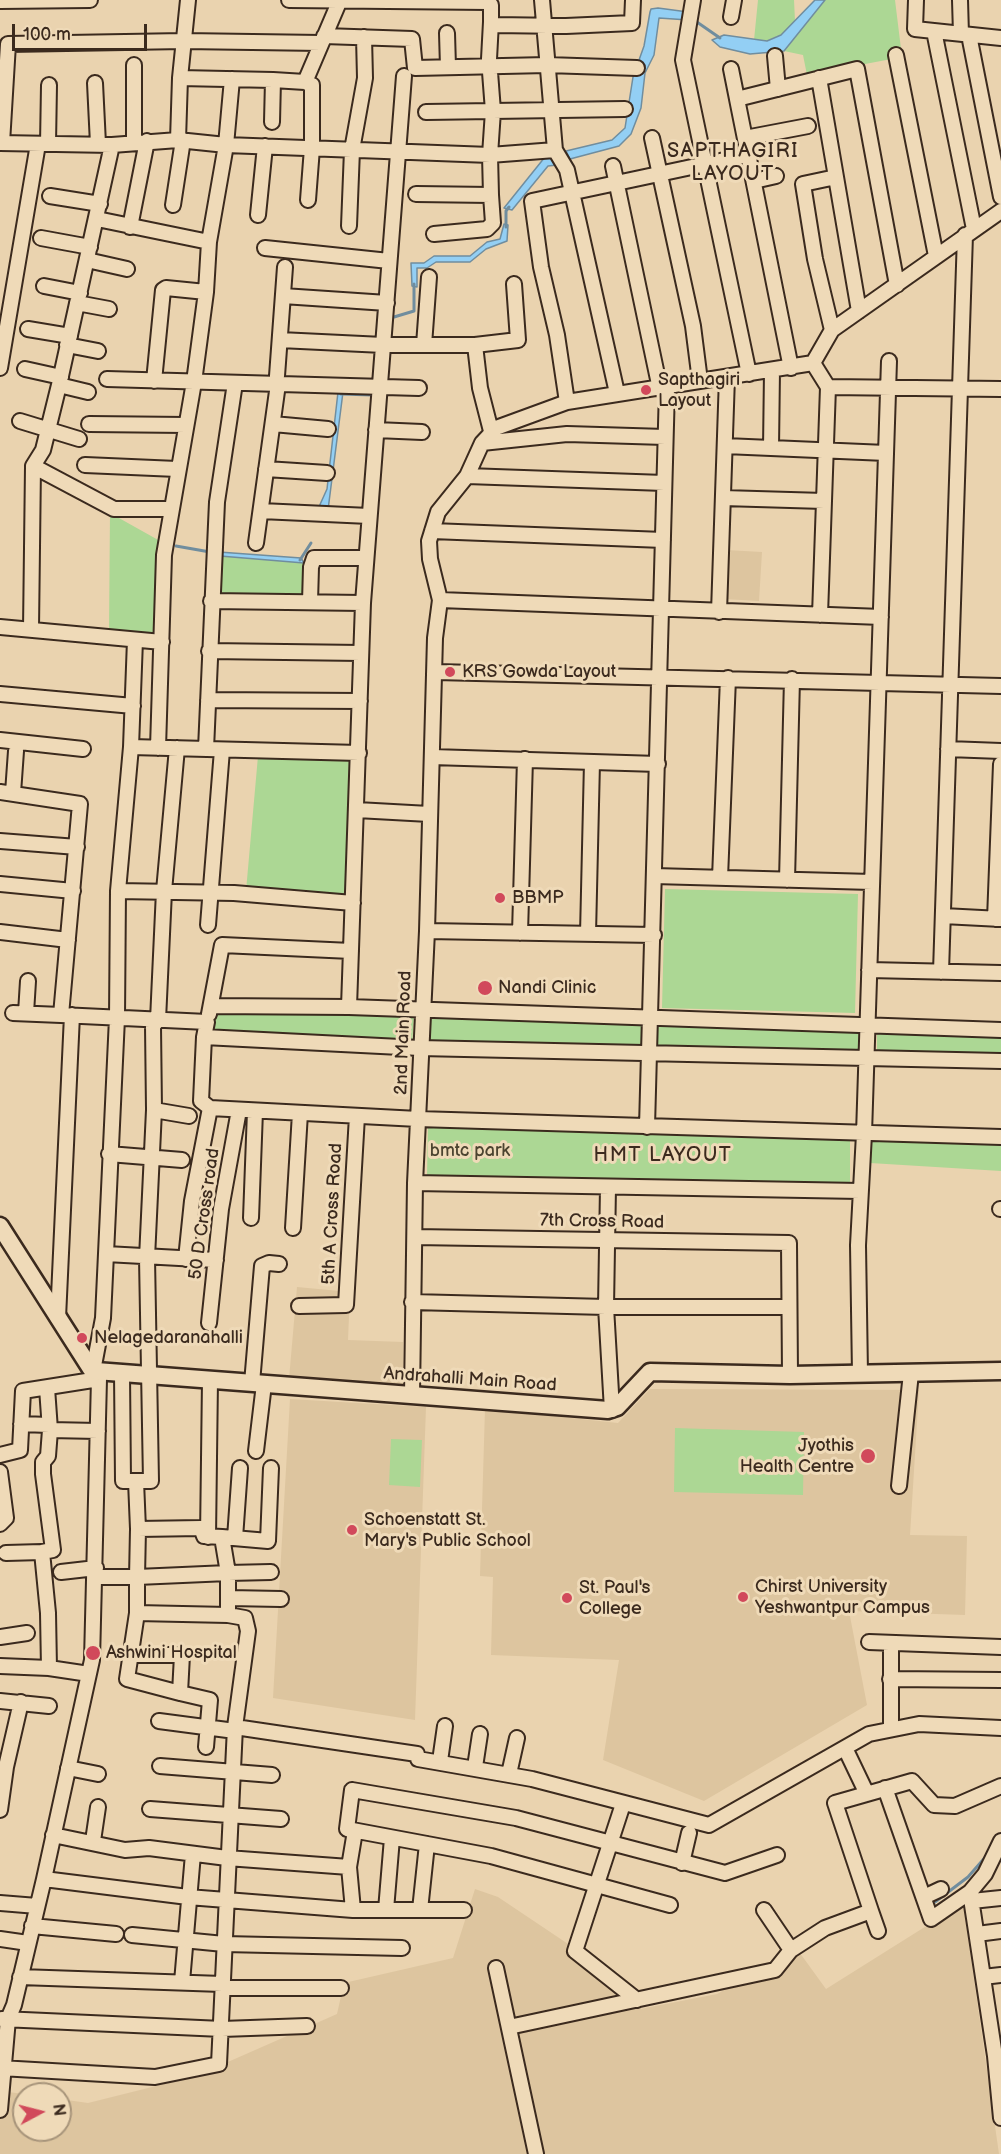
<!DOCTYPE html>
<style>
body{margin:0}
#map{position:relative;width:1001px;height:2154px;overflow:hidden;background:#ead3af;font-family:"Balsamiq Sans",sans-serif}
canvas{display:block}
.north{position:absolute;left:12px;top:2082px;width:60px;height:60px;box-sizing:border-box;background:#efdab8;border:2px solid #a7947a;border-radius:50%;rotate:83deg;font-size:16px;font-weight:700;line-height:24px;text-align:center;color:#3b2a1e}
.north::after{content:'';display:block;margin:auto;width:21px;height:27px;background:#d1495b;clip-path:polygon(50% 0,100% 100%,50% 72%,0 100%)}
.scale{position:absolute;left:12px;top:24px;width:135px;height:27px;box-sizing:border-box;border:3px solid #3b2a1e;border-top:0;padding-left:8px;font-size:18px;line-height:21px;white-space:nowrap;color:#3b2a1e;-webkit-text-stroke:4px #efdab8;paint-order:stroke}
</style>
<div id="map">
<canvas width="1001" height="2154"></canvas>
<div class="north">N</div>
<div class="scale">100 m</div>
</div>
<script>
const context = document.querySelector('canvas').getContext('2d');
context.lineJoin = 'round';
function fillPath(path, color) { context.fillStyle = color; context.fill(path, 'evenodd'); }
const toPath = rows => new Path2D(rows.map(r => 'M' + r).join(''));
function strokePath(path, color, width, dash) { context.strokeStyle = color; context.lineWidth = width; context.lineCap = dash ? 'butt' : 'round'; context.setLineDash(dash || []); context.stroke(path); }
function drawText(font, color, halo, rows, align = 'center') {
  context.font = font + ' "Balsamiq Sans",sans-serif'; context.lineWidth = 6; context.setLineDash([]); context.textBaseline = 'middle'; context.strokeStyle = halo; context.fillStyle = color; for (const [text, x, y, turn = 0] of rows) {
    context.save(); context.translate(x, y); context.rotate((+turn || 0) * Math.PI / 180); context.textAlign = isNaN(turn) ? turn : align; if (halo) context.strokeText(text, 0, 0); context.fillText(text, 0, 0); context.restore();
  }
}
const built = toPath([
 [726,550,762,552,759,601,724,599],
 [297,1287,350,1292,348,1340,403,1342,403,1387,289,1379],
 [650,1389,919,1390,910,1535,967,1536,965,1615,849,1611,867,1705,704,1801,603,1760,619,1660,491,1655,493,1577,480,1576,485,1409,618,1423],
 [290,1399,426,1407,415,1720,273,1698],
 [475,1889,498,1897,583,1954,640,2009,717,1994,797,1949,826,1989,963,1903,999,2154,0,2154,0,2091,24,2094,24,2130,60,2130,60,2099,88,2103,196,2076,337,2014,344,1983,453,1958]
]);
const green = toPath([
 [758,0,794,0,795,21,781,35,766,41,754,40],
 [825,0,895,0,902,57,807,75,803,55,784,51],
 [110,513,160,541,160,636,109,632],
 [220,556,304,563,306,596,220,593],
 [258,756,351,758,345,894,246,891],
 [665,889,858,894,855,1013,662,1008],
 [218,1011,414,1015,412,1044,209,1034],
 [429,1015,644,1023,643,1051,428,1043],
 [658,1024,861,1033,860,1055,657,1047],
 [877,1033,1001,1037,1001,1056,877,1051],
 [428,1125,850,1140,850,1185,427,1176],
 [872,1136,1001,1140,1001,1171,870,1163],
 [675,1428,804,1432,803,1495,674,1492],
 [391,1439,422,1440,420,1487,389,1485]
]);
const water = toPath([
 [815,0,825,0,784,51,750,54,720,47,712,40,724,35,767,41,781,35,815,0],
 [658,8,688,12,688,20,659,18,654,55,645,73,641,108,631,134,619,146,570,159,566,151,612,140,625,128,633,77,644,46,650,12,651,9,658,8],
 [552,154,557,165,548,166,512,210,504,208,545,157,552,154],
 [504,224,508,225,507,241,486,249,470,262,436,262,427,268,417,268,417,287,412,286,411,263,424,263,434,256,470,256,487,242,500,239,504,224],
 [338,392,343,392,328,510,318,509,327,489,338,392],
 [219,552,301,558,304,563,220,556,219,552]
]);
const stream = toPath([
 [694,20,720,38],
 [506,227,506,211,509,207],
 [394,317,414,311,414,284],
 [376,339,377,331],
 [341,394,372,395,372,391],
 [176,546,210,552],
 [300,560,311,543],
 [935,1902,968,1877,989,1853]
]);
const minor = toPath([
 [289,0,488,2,491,5,491,22,494,25,566,26,632,23,633,0],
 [542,0,555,150,567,170,617,393],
 [693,0,683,60,749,374],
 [916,0,915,29,1001,38],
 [960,0,961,34],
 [0,1,90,0],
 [731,17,734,0],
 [934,31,974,229],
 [447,33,448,67],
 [969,35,1001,197],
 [324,36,412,39,415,68,547,65,637,68],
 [896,55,936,256],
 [775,56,778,89],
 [731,69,737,99,857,69,897,285],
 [180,78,273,80,305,82,312,85,312,148,308,200],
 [819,78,859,311],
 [305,82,340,0],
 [95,83,98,144],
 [737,99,791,368],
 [426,112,625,109],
 [272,122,273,80],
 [652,138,693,326,700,381],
 [745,138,808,126],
 [178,140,180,78,188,0],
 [134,142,134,65],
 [0,143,112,145,178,140,226,145,490,155,555,150],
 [2,143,8,44,184,41,321,43],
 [48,144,49,85],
 [613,166,660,389],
 [754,181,776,176],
 [416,194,491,195,490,155,493,111,489,59,491,22],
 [50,196,100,204],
 [173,205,183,140],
 [258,215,265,146],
 [97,219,209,242],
 [349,226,352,150,365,78,364,37],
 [130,227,147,141],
 [434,234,487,229,493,223,491,195],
 [41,238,90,247],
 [265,248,389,261],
 [87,260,127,269],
 [44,286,80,293],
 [283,296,387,303],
 [77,303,109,309],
 [28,329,70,336],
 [832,330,815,259,803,184,836,177],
 [280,340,383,345,475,345,480,388,491,431],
 [67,345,98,351],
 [424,345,429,277],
 [475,345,518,340,514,284],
 [813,363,828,387,820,615],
 [0,368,38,144],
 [25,369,61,377],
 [277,376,285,267],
 [107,379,419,388],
 [154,381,163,290,166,288,206,292],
 [59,385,88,392],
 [828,387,1001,389],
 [567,402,557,335,541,267,532,201,748,155],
 [20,421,79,439],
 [89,424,186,425],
 [273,424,328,429],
 [376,430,422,432],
 [482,443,567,434,665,437],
 [725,446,886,453],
 [771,448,772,371],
 [85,465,177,469],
 [33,466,114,509,170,509],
 [266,469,327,473],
 [467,476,664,483],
 [723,498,824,501],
 [261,511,369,516],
 [432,531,663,540],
 [256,543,278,384],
 [440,600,881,617],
 [211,601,363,603],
 [310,602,311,567,314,558,366,558],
 [719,612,727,377],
 [0,627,162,642],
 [31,629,33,466,43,450,59,385,112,145],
 [209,651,361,653],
 [436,672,1001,686],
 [0,694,133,706],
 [208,700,360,701],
 [0,740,83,749],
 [131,747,359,753],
 [158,748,164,555,194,382,206,292,209,242,226,145,232,79],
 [206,749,217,502,235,383],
 [948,749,1001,751],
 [432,757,658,764],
 [0,792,80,804,61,1015,207,1022,204,1037,201,1101,210,1108,418,1119,1001,1137],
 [13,793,16,751],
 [357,810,429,814],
 [0,841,77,847],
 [654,876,872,882],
 [720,878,728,678],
 [787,880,792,679],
 [0,884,73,891],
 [118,891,234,893,353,903],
 [943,916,1001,919],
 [995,919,1001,764],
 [208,925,222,750],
 [427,931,654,935],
 [0,932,68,940],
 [520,933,525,759],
 [588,934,592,762],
 [869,970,1001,973],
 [941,972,965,235],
 [211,1006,349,1007,1001,1030],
 [349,1007,363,603,404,76],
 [13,1013,61,1015],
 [26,1013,28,981],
 [209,1014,222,945,351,951],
 [204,1037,420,1048,1001,1061],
 [154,1110,189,1116],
 [647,1127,667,388],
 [109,1154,182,1160],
 [415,1183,860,1191],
 [608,1187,606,1307,612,1410],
 [1000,1209,1001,1209],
 [251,1218,255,1111],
 [293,1228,300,1113],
 [415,1237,789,1243,790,1375],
 [106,1254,216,1260],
 [186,1259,192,1201,210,1108],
 [412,1302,606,1307,789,1307],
 [299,1306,346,1305,357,1116],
 [58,1318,72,1015],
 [209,1323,221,1209,239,1110],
 [122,1373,123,1481,136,1481],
 [860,1374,858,1245,864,1134,889,361],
 [252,1383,262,1266,269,1263,279,1264],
 [412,1395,415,1183,427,931,435,638,440,600,430,559,429,541,438,512,467,476,482,443,496,428,567,402,813,363,832,330,1001,211],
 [21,1424,49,1425],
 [50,1430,98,1431],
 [256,1451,264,1384],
 [0,1455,20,1450,23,1391,99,1379],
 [0,1472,6,1518,0,1524],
 [899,1486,911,1373],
 [138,1529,201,1528,204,1536,222,1537,228,1573,271,1572],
 [208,1537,210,1380],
 [222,1537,268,1541,271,1468],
 [235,1538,240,1468],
 [6,1553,42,1552],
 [61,1572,96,1568],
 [96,1577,137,1577,228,1573,228,1615,137,1613,137,1577,138,1529,136,1481,151,1481,147,1258,154,1110,153,1026,158,1020,164,891,177,748],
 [229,1598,281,1599],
 [0,1637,27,1633],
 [869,1642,1001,1647],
 [891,1643,891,1728],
 [131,1655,182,1655,180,1693,127,1679,137,1613],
 [0,1666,49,1668,48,1613,42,1552,53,1550,43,1474,43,1462,48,1456,50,1430,47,1388],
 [49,1668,89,1674],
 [890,1679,1001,1680],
 [180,1693,210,1700,206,1747],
 [0,1701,49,1706],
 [159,1721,235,1731],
 [235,1727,417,1754,418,1759,532,1779,709,1825,869,1734,919,1724,1001,1728],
 [845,1748,867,1794],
 [440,1761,445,1726],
 [160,1766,272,1775],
 [475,1767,480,1734],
 [68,1768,98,1774],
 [509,1774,517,1738],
 [885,1788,931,1919,970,1892,985,1874,1001,1841],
 [623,1804,575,1951,637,2000],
 [150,1809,281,1819],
 [0,1810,6,1767,21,1702],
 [53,1835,125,1850,149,1848,227,1858,349,1867,355,1831],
 [93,1841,98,1807],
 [682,1863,689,1833],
 [44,1879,188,1897,353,1910,349,1867],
 [970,1892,995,2056,1001,2118],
 [924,1897,941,1889],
 [972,1901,1001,1898],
 [0,1903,37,1906],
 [670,1905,491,1856,347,1829,352,1790,516,1818,725,1873,777,1855],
 [353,1910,464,1910],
 [386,1910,392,1838],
 [420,1910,427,1844],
 [764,1910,791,1950],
 [871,1911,878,1931],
 [32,1926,116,1934],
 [977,1934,1001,1931],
 [132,1935,224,1944,402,1948],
 [0,1939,28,1943],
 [496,1968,536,2154],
 [20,1977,222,1984],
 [983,1977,1001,1975],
 [182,1982,193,1854],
 [222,1988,341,1988],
 [2,2019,222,2029,307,2026],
 [509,2027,775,1970,791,1950,825,1928,871,1911,835,1803,912,1781,934,1805,955,1806,1001,1786],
 [0,2068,155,2077,219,2064,235,1727,248,1631,245,1618,228,1615],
 [0,2110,8,2019,14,2005,44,1879,92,1660,99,1379,93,1371,103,1318,117,1018,118,891,131,747,135,640]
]);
const major = toPath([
 [0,1226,91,1369,96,1371,608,1410,617,1407,650,1372,790,1375,1001,1371]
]);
const markers = [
 [646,390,6,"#d1495b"],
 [450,672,6,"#d1495b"],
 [500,898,6,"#d1495b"],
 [485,988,8,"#d1495b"],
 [82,1338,6,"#d1495b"],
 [868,1456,8,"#d1495b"],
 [352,1530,6,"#d1495b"],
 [743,1597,6,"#d1495b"],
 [567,1598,6,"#d1495b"],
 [93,1653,8,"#d1495b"]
];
const poiNames = [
 ["Sapthagiri",658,380],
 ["Layout",658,401],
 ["KRS Gowda Layout",462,672],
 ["BBMP",512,898],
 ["Nandi Clinic",498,988],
 ["Nelagedaranahalli",94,1338],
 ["Jyothis",854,1446,"right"],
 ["Health Centre",854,1467,"right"],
 ["Schoenstatt St.",364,1520],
 ["Mary's Public School",364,1541],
 ["Chirst University",755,1587],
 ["Yeshwantpur Campus",755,1608],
 ["St. Paul's",579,1588],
 ["College",579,1609],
 ["Ashwini Hospital",106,1653]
];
const streetNames = [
 ["2nd Main Road",404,1033,-88],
 ["50 D Cross road",205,1214,-82],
 ["5th A Cross Road",333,1214,-87],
 ["7th Cross Road",602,1222,1],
 ["Andrahalli Main Road",470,1380,4]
];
const parkNames = [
 ["bmtc park",470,1151]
];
const neighbourhoodNames = [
 ["SAPTHAGIRI",733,152],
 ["LAYOUT",733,175],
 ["HMT LAYOUT",663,1156]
];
fillPath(built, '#ddc59f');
fillPath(green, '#acd794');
fillPath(water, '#93cff4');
strokePath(water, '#708d9e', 1.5);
strokePath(stream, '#708d9e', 3);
strokePath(minor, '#3b2a1e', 18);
strokePath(major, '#3b2a1e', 21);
strokePath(minor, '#efdab8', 14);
strokePath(major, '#efdab8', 16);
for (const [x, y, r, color] of markers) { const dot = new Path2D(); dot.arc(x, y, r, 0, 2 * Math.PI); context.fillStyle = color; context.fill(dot); strokePath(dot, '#efdab8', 2); }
drawText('18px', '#3b2a1e', '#efdab8', poiNames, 'left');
drawText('18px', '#3b2a1e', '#efdab8', streetNames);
drawText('18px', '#4c4430', '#efdab8', parkNames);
context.letterSpacing = '1.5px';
drawText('20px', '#3b2a1e', '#efdab8', neighbourhoodNames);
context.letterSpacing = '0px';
</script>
